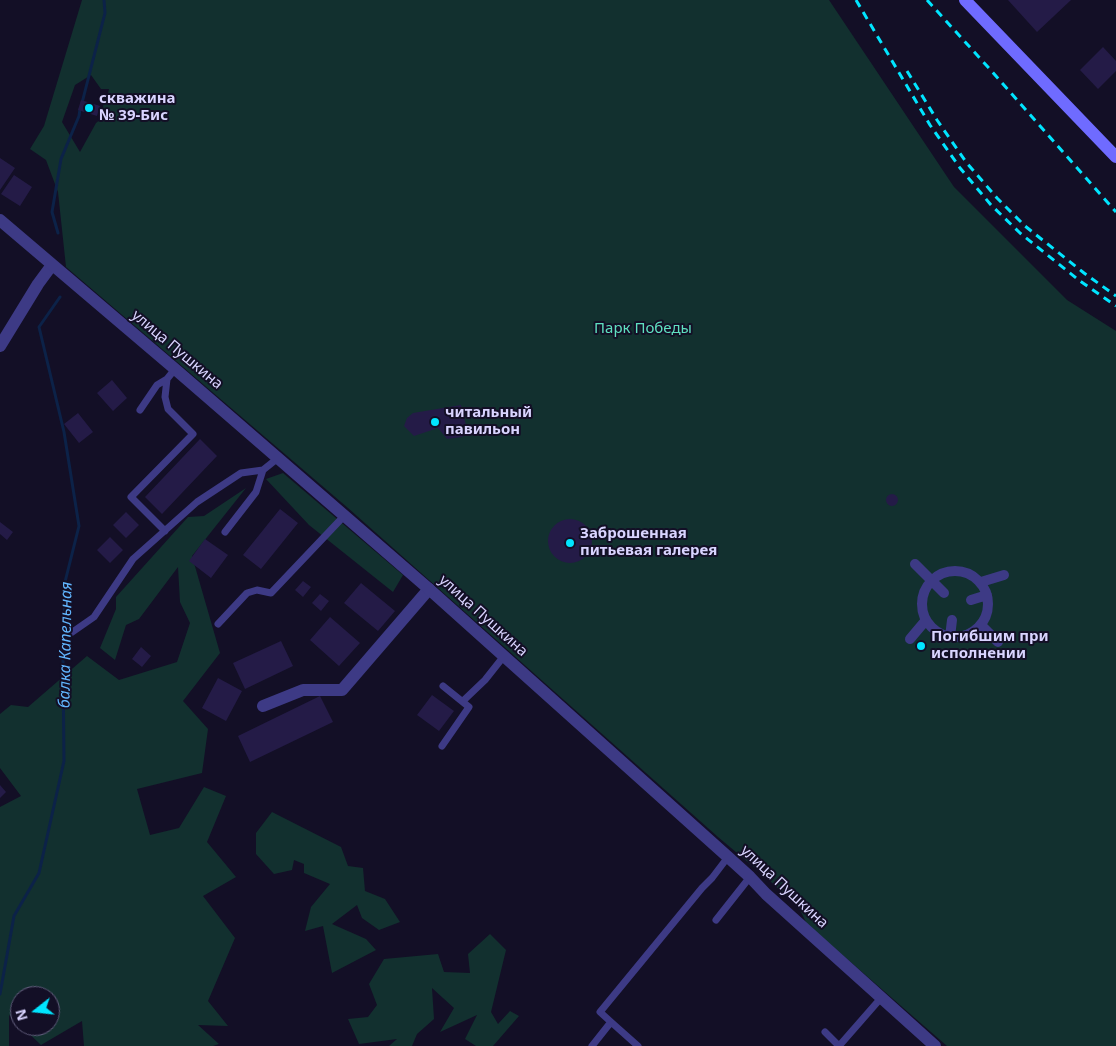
<!DOCTYPE html>
<meta charset="utf-8">
<style>
body{margin:0}
#map{position:relative;width:1116px;height:1046px;overflow:hidden;background:#130f26;font-family:"Noto Sans",sans-serif}
canvas{display:block}
.north{position:absolute;left:10px;top:986px;width:50px;height:50px;box-sizing:border-box;background:#130f26;border:1px solid #625e7d;border-radius:50%;rotate:254deg;font-size:14px;font-weight:700;line-height:20px;text-align:center;color:#d9d4ff}
.north::after{content:'';display:block;margin:auto;width:18px;height:22px;background:#00e5ff;clip-path:polygon(50% 0,100% 100%,50% 72%,0 100%)}
</style>
<div id="map">
<canvas width="1116" height="1046"></canvas>
<div class="north">N</div>
</div>
<script>
const context = document.querySelector('canvas').getContext('2d');
context.lineJoin = 'round';
function fillPath(path, color) { context.fillStyle = color; context.fill(path, 'evenodd'); }
const toPath = rows => new Path2D(rows.map(r => 'M' + r).join(''));
function strokePath(path, color, width, dash) { context.strokeStyle = color; context.lineWidth = width; context.lineCap = dash ? 'butt' : 'round'; context.setLineDash(dash || []); context.stroke(path); }
function drawText(font, color, halo, rows, align = 'center') {
  context.font = font + ' "Noto Sans",sans-serif'; context.lineWidth = 4; context.setLineDash([]); context.textBaseline = 'middle'; context.strokeStyle = halo; context.fillStyle = color; for (const [text, x, y, turn = 0] of rows) {
    context.save(); context.translate(x, y); context.rotate((+turn || 0) * Math.PI / 180); context.textAlign = isNaN(turn) ? turn : align; if (halo) context.strokeText(text, 0, 0); context.fillText(text, 0, 0); context.restore();
  }
}
const green = toPath([
 [82,0,829,0,954,187,1067,300,1116,331,1116,1046,947,1046,807,924,800,910,768,879,718,837,348,508,66,267,58,192,46,160,30,149,44,126],
 [91,75,101,89,109,89,107,98,104,99,102,118,96,123,80,152,62,122,75,85],
 [283,473,403,575,393,592,309,525,266,479],
 [246,488,192,556,220,653,183,701,208,729,202,773,137,789,150,835,179,828,204,787,226,796,207,842,236,877,203,896,235,938,208,1001,228,1026,198,1025,219,1044,213,1046,84,1046,82,1021,41,1045,21,1026,50,1026,50,996,20,996,20,1025,9,1015,9,1046,0,1046,0,807,21,796,0,768,0,714,11,705,28,707,87,656,119,680,177,662,190,623,180,602,178,567,139,619,126,625,115,660,100,648,116,609,116,597,188,517,204,516],
 [272,812,341,847,348,866,363,868,365,891,385,899,400,922,379,930,362,918,357,905,332,924,366,939,376,950,332,973,323,926,305,931,311,907,330,884,304,873,304,864,294,860,292,870,274,874,256,854,256,833],
 [490,934,506,950,491,1012,498,1024,510,1011,519,1016,493,1046,476,1046,465,1039,477,1015,440,1032,454,1008,432,988,434,1019,417,1034,412,1046,389,1046,397,1039,359,1044,348,1019,368,1017,377,1005,369,984,384,959,438,954,444,972,470,973,468,954]
]);
const stream = toPath([
 [82,103,105,13,104,0],
 [58,233,52,212,61,159,79,116,80,109],
 [0,994,14,916,39,873,64,761,63,663,65,582,79,526,64,432,39,327,60,297]
]);
const building = toPath([
 [1008,0,1071,0,1037,32],
 [1103,47,1116,61,1116,71,1098,89,1080,70],
 [81,100,100,106,97,116,78,110],
 [0,158,15,168,0,190],
 [14,175,32,187,20,206,1,194],
 [112,380,127,398,113,411,97,393],
 [461,405,468,433,462,437,447,439,438,428,414,436,404,426,407,418,413,413],
 [78,413,93,432,79,443,64,424],
 [200,439,217,456,162,514,145,497],
 '886 500a6 6 0 1 1 12 0a6 6 0 1 1-12 0Z',
 [280,509,298,523,261,569,243,555],
 [126,512,139,525,126,538,113,525],
 '548 541a22 22 0 1 1 44 0a22 22 0 1 1-44 0Z',
 [0,522,13,532,7,540,0,534],
 [110,537,123,550,110,563,97,550],
 [205,539,228,555,211,578,189,561],
 [303,581,311,587,303,597,295,590],
 [361,583,395,611,378,631,344,603],
 [320,594,329,601,321,611,312,603],
 [330,617,360,643,339,666,310,640],
 [281,641,293,666,245,689,233,663],
 [141,647,151,656,142,667,132,659],
 [218,678,242,691,226,721,202,708],
 [432,695,454,711,439,731,417,715],
 [320,696,333,722,250,762,238,736],
 [0,785,6,792,0,798]
]);
const service = toPath([
 [140,410,157,385,167,379],
 [165,531,131,497,193,434,168,409,165,397,167,379,175,369],
 [225,532,256,492,263,470],
 [218,624,247,593,257,590,271,593,345,515],
 [71,633,94,617,133,559,197,502,241,473,263,470,278,458],
 [463,701,485,680,504,656],
 [442,746,469,707,443,686],
 [716,920,750,877],
 [611,1022,638,1046],
 [825,1032,839,1046,881,998],
 [592,1046,611,1022,600,1012,702,888,712,878,728,857]
]);
const pedestrian = toPath([
 [915,564,944,593],
 '922 604a33 33 0 1 1 66 0a33 33 0 1 1-66 0Z',
 [981,582,1004,575],
 [971,600,987,595],
 [981,625,998,642],
 [950,637,952,620],
 [910,639,926,620]
]);
const minor = toPath([
 [0,346,38,284,52,265],
 [263,706,303,690,342,690,429,589]
]);
const tertiary = toPath([
 [0,220,175,369,429,589,728,857,750,877,766,894,935,1046]
]);
const secondary = toPath([
 [965,0,1116,157]
]);
const rail = toPath([
 [856,0,930,125,960,168,991,205,1020,233,1080,281,1116,306],
 [927,0,987,66,1116,212],
 [907,71,937,120,966,162,997,198,1025,226,1084,273,1116,296]
]);
const markers = [
 [89,108,5,"#00e5ff"],
 [435,422,5,"#00e5ff"],
 [570,543,5,"#00e5ff"],
 [921,646,5,"#00e5ff"]
];
const poiNames = [
 ["скважина",99,99],
 ["№ 39-Бис",99,116],
 ["читальный",445,413],
 ["павильон",445,430],
 ["Заброшенная",580,534],
 ["питьевая галерея",580,551],
 ["Погибшим при",931,637],
 ["исполнении",931,654]
];
const parkNames = [
 ["Парк Победы",643,329]
];
const streetNames = [
 ["улица Пушкина",177,350,40],
 ["улица Пушкина",483,616,42],
 ["улица Пушкина",784,887,43]
];
const waterNames = [
 ["балка Капельная",66,645,-89]
];
fillPath(green, '#12302f');
strokePath(stream, '#0c2248', 3);
fillPath(building, '#241b47');
strokePath(service, '#3d3a85', 7);
strokePath(pedestrian, '#3d3a85', 10);
strokePath(minor, '#3d3a85', 12);
strokePath(tertiary, '#3d3a85', 12);
strokePath(secondary, '#6f6bff', 12);
strokePath(rail, '#00e5ff', 3, [8, 6]);
for (const [x, y, r, color] of markers) { const dot = new Path2D(); dot.arc(x, y, r, 0, 2 * Math.PI); context.fillStyle = color; context.fill(dot); strokePath(dot, '#130f26', 2); }
drawText('bold 15px', '#d9d4ff', '#130f26', poiNames, 'left');
drawText('15px', '#5fe0c0', '#130f26', parkNames);
drawText('15px', '#d9d4ff', '#130f26', streetNames);
drawText('italic 16px', '#62b6ff', '#130f26', waterNames);
</script>
